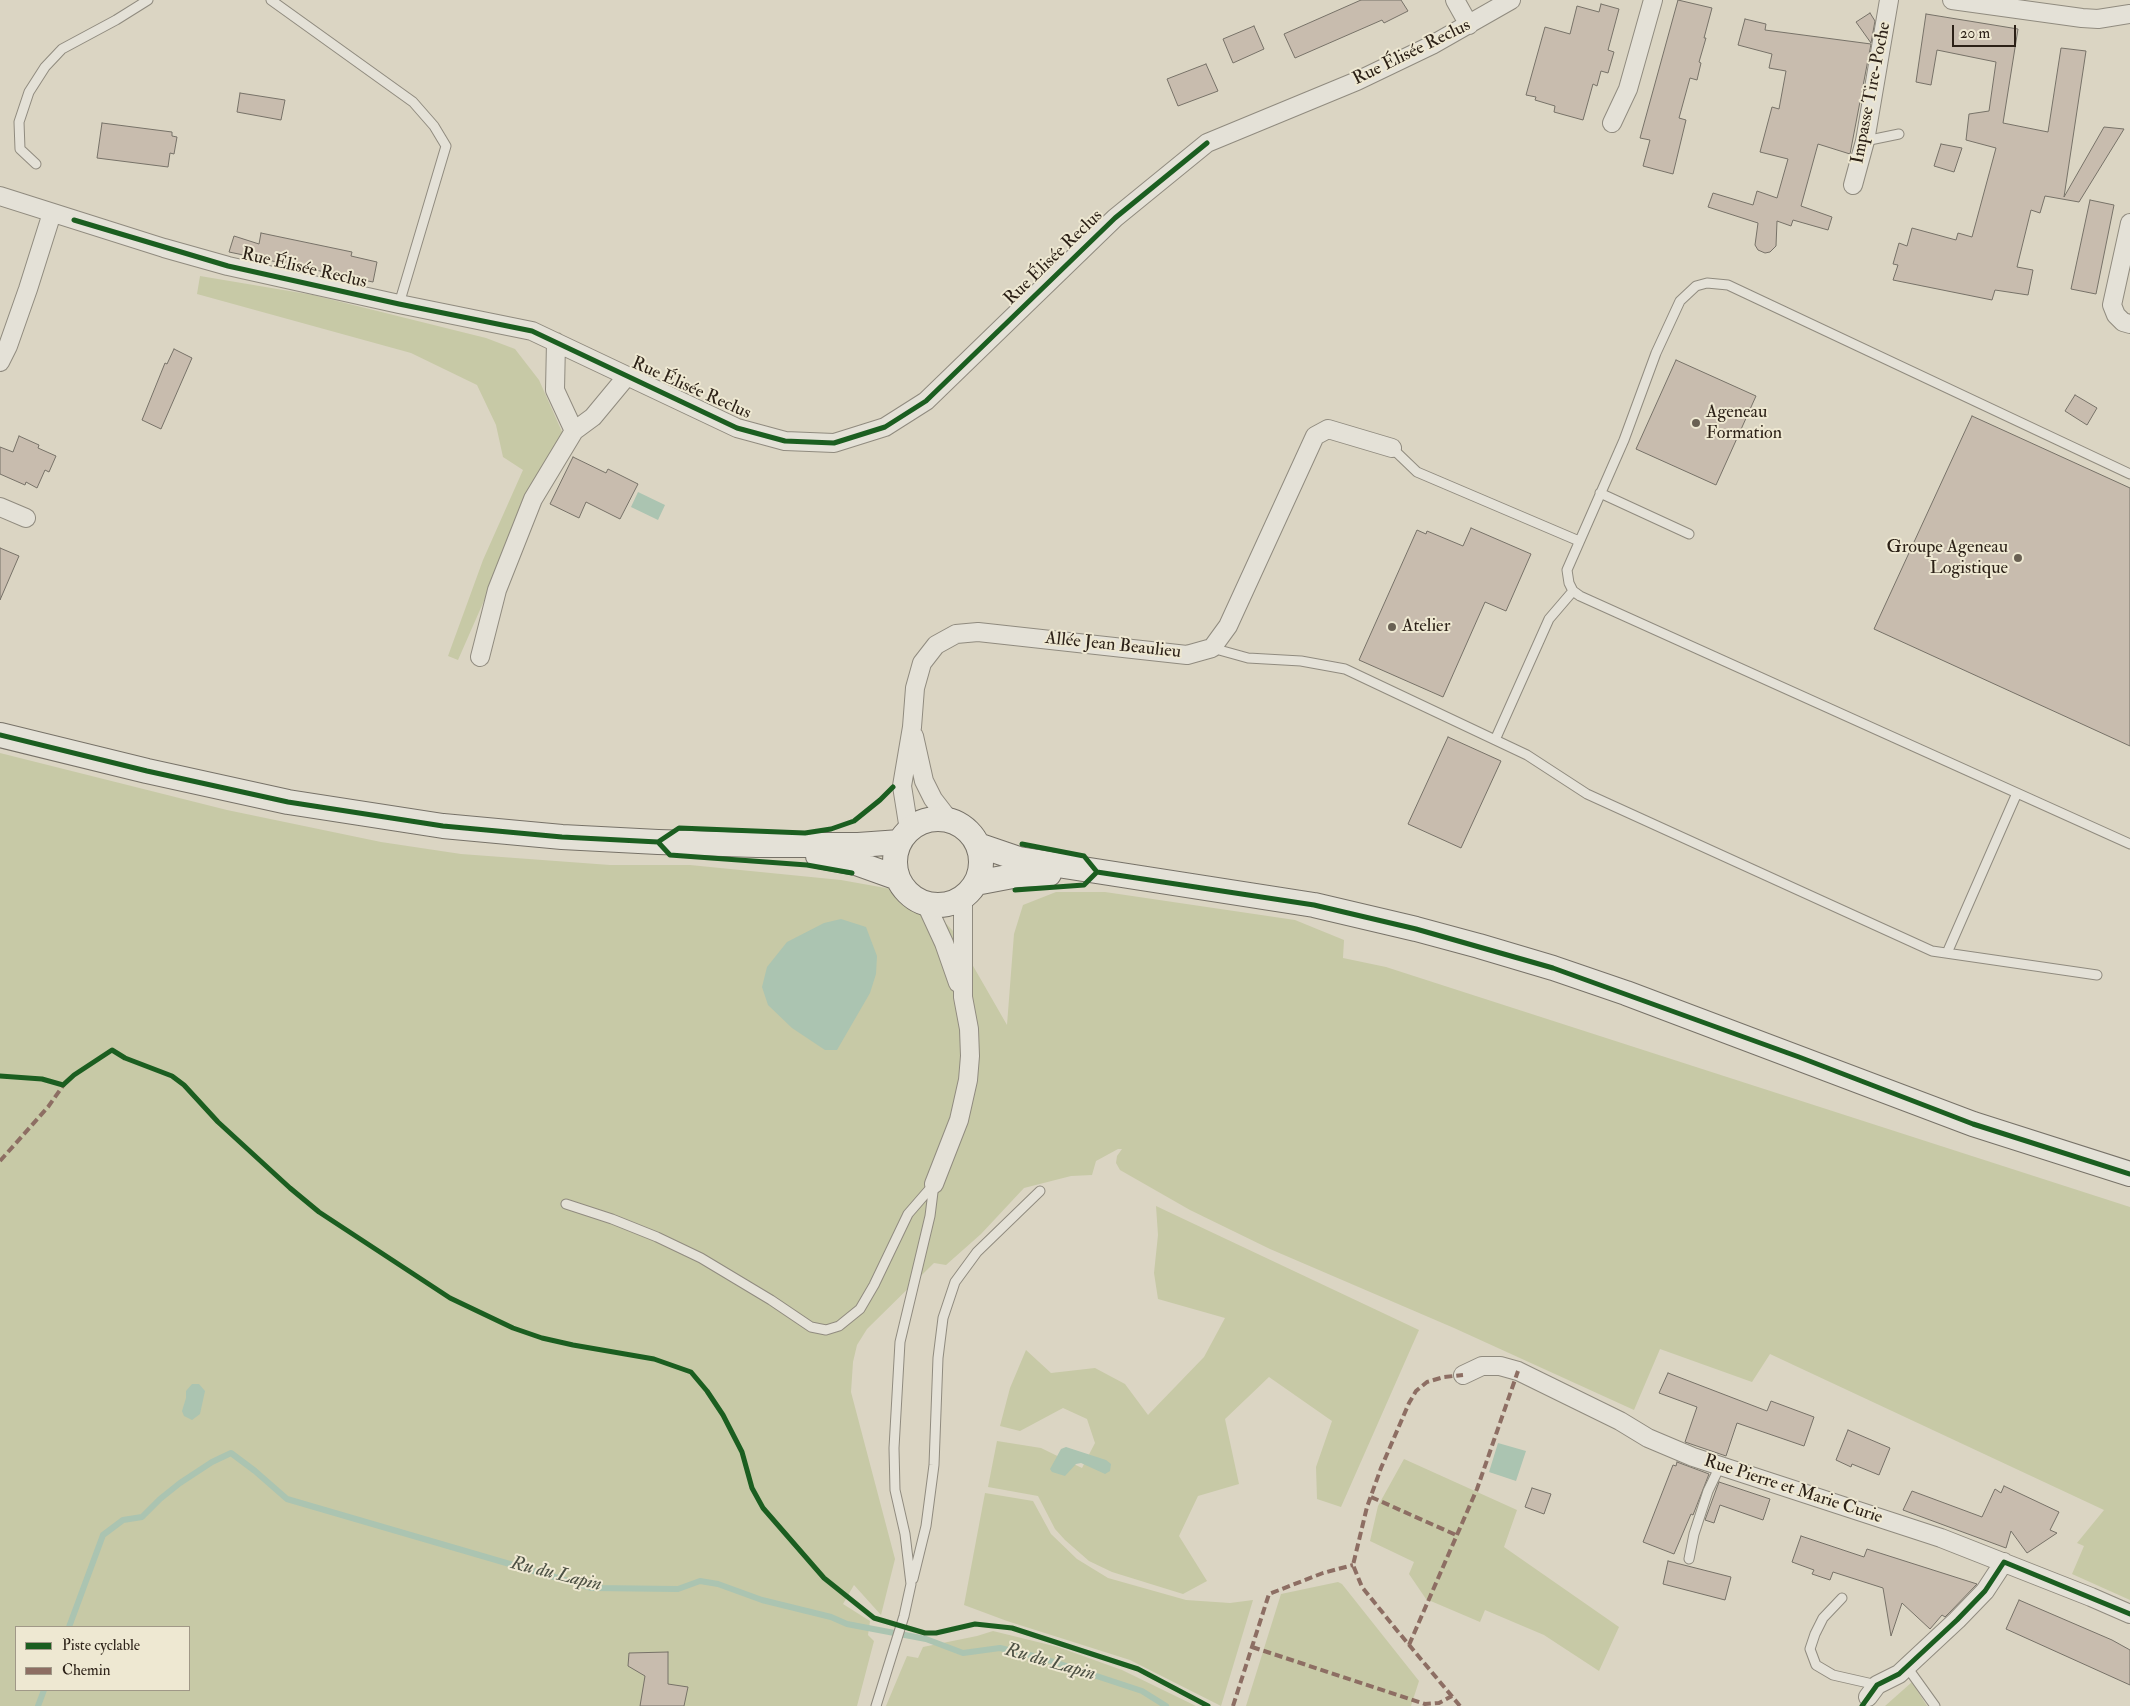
<!DOCTYPE html>
<meta charset="utf-8">
<style>
body{margin:0}
#map{position:relative;width:2130px;height:1706px;overflow:hidden;background:#dbd5c3;font-family:"IM FELL Double Pica",serif}
canvas{display:block}
.legend{position:absolute;left:15px;top:1626px;width:175px;height:65px;box-sizing:border-box;background:#eee8d2;border:1px solid #a09887;margin:0;padding:6px 9px;list-style:none;font-size:15px;color:#2c2117}
.legend li{display:flex;align-items:center;gap:10px;height:25px}
.legend b{width:25px;border:1px solid #a09887}
.scale{position:absolute;left:1952px;top:25px;width:64px;height:22px;box-sizing:border-box;border:2px solid #2c2117;border-top:0;padding-left:6px;font-size:15px;line-height:18px;white-space:nowrap;color:#2c2117;-webkit-text-stroke:4px #eee8d2;paint-order:stroke}
</style>
<div id="map">
<canvas width="2130" height="1706"></canvas>
<ul class="legend">
<li><b style="height:6px;background:#1b5e20"></b>Piste cyclable</li>
<li><b style="height:6px;background:#8d6e63"></b>Chemin</li>
</ul>
<div class="scale">20 m</div>
</div>
<script>
const context = document.querySelector('canvas').getContext('2d');
context.lineJoin = 'round';
function fillPath(path, color) { context.fillStyle = color; context.fill(path, 'evenodd'); }
const toPath = rows => new Path2D(rows.map(r => 'M' + r).join(''));
function strokePath(path, color, width, dash) { context.strokeStyle = color; context.lineWidth = width; context.lineCap = dash ? 'butt' : 'round'; context.setLineDash(dash || []); context.stroke(path); }
function drawText(font, color, halo, rows, align = 'center') {
  context.font = font + ' "IM FELL Double Pica",serif'; context.lineWidth = 4; context.setLineDash([]); context.textBaseline = 'middle'; context.strokeStyle = halo; context.fillStyle = color; for (const [text, x, y, turn = 0] of rows) {
    context.save(); context.translate(x, y); context.rotate((+turn || 0) * Math.PI / 180); context.textAlign = isNaN(turn) ? turn : align; if (halo) context.strokeText(text, 0, 0); context.fillText(text, 0, 0); context.restore();
  }
}
const green = toPath([
 [200,276,313,295,486,338,515,349,539,380,563,434,533,489,458,660,448,656,483,560,523,470,503,457,496,425,477,385,411,353,197,294],
 [0,753,227,810,381,842,461,854,610,865,690,865,841,880,908,892,936,913,953,931,1007,1025,1014,934,1023,905,1056,892,1105,892,1295,920,1344,940,1343,958,1386,967,2130,1207,2130,1600,2072,1574,2084,1546,2077,1543,2104,1510,1770,1354,1752,1382,1660,1349,1634,1410,1454,1328,1270,1249,1190,1210,1120,1170,1116,1163,1117,1156,1122,1149,1118,1149,1096,1161,1092,1175,1071,1176,1024,1188,981,1234,946,1265,934,1263,867,1329,857,1345,853,1362,851,1392,895,1559,881,1615,854,1585,843,1604,870,1621,868,1635,874,1641,857,1706,0,1706],
 [16,1627,189,1627,189,1690,16,1690],
 [1156,1206,1419,1330,1341,1507,1317,1499,1316,1467,1332,1421,1269,1377,1225,1419,1239,1484,1198,1496,1179,1536,1207,1581,1183,1594,1112,1572,1089,1561,1065,1540,1055,1529,1038,1496,988,1487,997,1441,1041,1448,1082,1468,1095,1443,1087,1419,1063,1408,1020,1431,1000,1426,1010,1388,1026,1350,1051,1373,1095,1368,1125,1384,1148,1415,1204,1357,1225,1318,1158,1299,1154,1273,1158,1235],
 [1404,1459,1517,1510,1504,1547,1619,1627,1599,1671,1544,1635,1485,1610,1480,1622,1426,1599,1409,1574,1414,1562,1370,1541,1378,1506],
 [985,1493,1033,1501,1051,1534,1077,1559,1108,1578,1186,1600,1230,1603,1253,1600,1221,1706,1130,1660,1007,1621,964,1605],
 [1338,1582,1342,1584,1419,1681,1411,1706,1246,1706,1281,1594],
 [993,1631,1058,1647,1122,1670,1196,1706,886,1706,907,1656,918,1658,923,1647,977,1636],
 [1912,1682,1927,1706,1885,1706]
]);
const water = toPath([
 [638,492,665,505,658,520,631,507],
 [841,919,866,927,877,956,876,974,870,993,837,1050,825,1050,792,1028,768,1005,762,987,767,967,787,942,824,923],
 [192,1384,199,1384,205,1391,200,1414,192,1420,184,1416,182,1411,186,1398,186,1391],
 [1498,1443,1526,1451,1516,1481,1489,1472],
 [1066,1447,1106,1460,1111,1464,1110,1471,1105,1474,1081,1463,1076,1464,1065,1476,1052,1472,1050,1469,1061,1449]
]);
const stream = toPath([
 [69,1627,103,1535,123,1520,142,1517,160,1499,180,1483,212,1462,231,1453,255,1471,287,1499,592,1588,678,1589,700,1581,718,1584,762,1600,831,1617,847,1624,926,1639,963,1653,1000,1648,1042,1658,1142,1691,1166,1706],
 [38,1706,44,1690]
]);
const building = toPath([
 [1361,0,1401,0,1408,11,1384,23,1382,20,1295,58,1284,34,1361,0],
 [1678,0,1712,8,1704,38,1706,38,1699,62,1701,63,1697,80,1690,78,1679,118,1686,120,1673,174,1643,166,1650,140,1640,138,1678,0],
 [1601,4,1619,9,1608,50,1614,52,1608,73,1601,71,1597,86,1593,84,1583,120,1554,112,1555,106,1535,100,1536,97,1526,95,1545,27,1570,34,1577,6,1599,12,1601,4],
 [1870,13,1875,21,1871,43,1856,22,1870,13],
 [1926,14,2018,29,2003,123,2048,132,2061,48,2086,51,2064,197,2104,127,2124,129,2079,202,2045,196,2040,213,2031,210,2017,267,2033,270,2028,295,1995,290,1992,300,1893,280,1898,265,1893,264,1899,243,1907,246,1912,228,1956,240,1958,233,1972,237,1996,148,1966,140,1969,114,1989,111,1996,62,1937,50,1931,85,1916,82,1926,14],
 [1745,19,1766,24,1765,30,1871,44,1850,154,1818,144,1801,206,1832,217,1828,230,1793,220,1791,226,1777,221,1776,246,1770,252,1765,253,1758,250,1755,245,1758,223,1708,207,1713,193,1753,205,1757,191,1777,198,1788,159,1760,152,1772,107,1779,109,1786,71,1769,68,1772,54,1738,45,1745,19],
 [1254,26,1264,49,1233,63,1223,39,1254,26],
 [1206,64,1218,91,1178,106,1167,79,1206,64],
 [240,93,285,100,281,120,237,112,240,93],
 [102,123,172,132,172,136,177,137,174,154,170,153,168,167,97,158,102,123],
 [1941,144,1962,148,1954,172,1934,166,1941,144],
 [2090,200,2114,205,2096,294,2071,289,2090,200],
 [261,233,352,252,351,256,377,262,373,282,229,252,234,236,259,244,261,233],
 [174,349,192,358,161,429,142,420,165,363,167,364,174,349],
 [1676,360,1756,396,1716,485,1636,449,1676,360],
 [2075,395,2097,408,2087,425,2065,411,2075,395],
 [1972,416,2130,488,2130,746,1874,629,1972,416],
 [19,436,39,445,38,448,56,456,49,472,45,470,37,488,26,482,25,485,0,474,0,447,13,452,19,436],
 [573,457,606,473,608,469,638,484,620,519,586,502,579,518,550,504,573,457],
 [1471,528,1531,554,1506,611,1485,602,1443,697,1359,660,1417,530,1426,534,1427,531,1463,546,1471,528],
 [0,548,19,556,0,600,0,548],
 [1448,737,1501,761,1461,848,1408,824,1448,737],
 [1668,1373,1767,1411,1771,1401,1814,1417,1804,1446,1737,1423,1726,1456,1685,1442,1697,1407,1659,1393,1668,1373],
 [1848,1430,1890,1448,1879,1475,1852,1464,1851,1467,1836,1460,1848,1430],
 [1677,1462,1709,1474,1693,1515,1691,1514,1674,1554,1643,1542,1673,1465,1676,1466,1677,1462],
 [1719,1482,1770,1499,1763,1520,1720,1505,1714,1523,1705,1520,1719,1482],
 [2004,1486,2059,1512,2050,1530,2057,1533,2027,1553,2011,1531,2006,1548,1903,1510,1912,1491,1982,1517,1995,1489,2001,1493,2004,1486],
 [1532,1488,1551,1494,1544,1514,1525,1507,1532,1488],
 [1801,1536,1864,1557,1867,1549,1977,1584,1950,1612,1945,1617,1942,1615,1930,1629,1902,1603,1891,1636,1883,1588,1833,1572,1830,1580,1812,1574,1814,1570,1792,1562,1801,1536],
 [1668,1561,1731,1577,1725,1600,1663,1584,1668,1561],
 [2019,1600,2112,1640,2130,1650,2130,1685,2006,1629,2019,1600],
 [668,1652,668,1684,688,1687,684,1706,640,1706,645,1676,628,1666,629,1653,668,1652]
]);
const service = toPath([
 [271,0,413,102,434,126,446,146,399,304],
 [1865,141,1899,134],
 [36,164,20,149,19,122,29,92,45,67,62,49,116,20,148,0],
 [1392,448,1417,472,1579,541],
 [2130,474,1728,285,1707,283,1696,286,1680,301,1656,353,1624,440,1567,570,1569,583,1573,591,1580,596,2130,844],
 [1600,493,1689,534],
 [1212,648,1248,658,1301,661,1345,669,1527,755,1587,794,1932,951,2097,975],
 [1495,740,1549,619,1573,591],
 [1947,953,2017,793],
 [566,1204,612,1219,657,1237,701,1258,771,1300,811,1327,826,1330,839,1326,860,1309,874,1285,908,1214,934,1184],
 [1689,1559,1694,1534,1708,1491,1720,1466],
 [913,1579,926,1526,934,1465,938,1358,943,1318,955,1282,977,1252,1040,1191],
 [1842,1598,1823,1618,1815,1634,1810,1649,1816,1665,1833,1675,1877,1685],
 [1907,1667,1935,1706],
 [876,1706,904,1616,911,1584,905,1534,895,1490,894,1448,900,1342,930,1216,934,1184]
]);
const minor = toPath([
 [1455,0,1469,25],
 [1952,0,2082,18,2098,19,2130,14],
 [1612,123,1628,89,1653,0],
 [1853,185,1865,141,1889,0],
 [0,196,164,248,228,266,399,304,532,331,737,428,785,441,834,443,885,427,926,401,1115,218,1207,143,1357,81,1432,45,1511,0],
 [2130,223,2112,305,2116,315,2123,322,2130,324],
 [556,342,555,390,574,431],
 [0,362,8,346,28,289,52,213],
 [0,507,26,518],
 [480,657,497,590,533,499,574,431,593,417,627,376],
 [914,736,924,781,933,799,950,821],
 [909,830,902,786,912,727,915,688,922,663,936,645,956,634,978,632,1187,655,1212,648,1228,626,1315,436,1328,429,1392,448],
 [926,904,944,943,958,983],
 [934,1184,959,1120,968,1080,970,1056,969,1029,963,997,963,898],
 [1463,1375,1482,1366,1500,1366,1518,1371,1620,1421,1648,1438,1693,1457,1941,1538,2091,1597,2130,1614],
 [1868,1697,1877,1685,1899,1674,1957,1620,1985,1591,2004,1562]
]);
const secondary = toPath([
 [0,735,147,771,288,802,443,826,562,837,658,842,757,845,858,845,900,842],
 '895 862a43 43 0 1 1 86 0a43 43 0 1 1-86 0Z',
 [978,845,1019,859,1314,905,1416,929,1479,946,1553,968,1626,993,1973,1124,2130,1174],
 [818,856,856,863,898,878],
 [976,883,1018,875,1049,874]
]);
const quiet = toPath([
 [0,1161,48,1107,65,1083],
 [1371,1497,1456,1535],
 [1409,1645,1477,1489,1518,1371],
 [1252,1647,1425,1704,1439,1703,1452,1696],
 [1233,1706,1269,1594,1323,1573,1353,1565],
 [1460,1706,1395,1628,1362,1587,1353,1565,1367,1507,1381,1468,1409,1403,1416,1391,1427,1382,1444,1377,1463,1375]
]);
const cycleway = toPath([
 [74,220,228,266,399,304,532,331,737,428,785,441,834,443,885,427,926,401,1115,218,1207,143],
 [0,735,147,771,288,802,443,826,562,837,658,842,679,828,805,833,831,829,854,821,880,800,893,787],
 [658,842,670,855,807,865,852,873],
 [1022,844,1084,856,1097,872,1314,905,1416,929,1553,968,1799,1057,1973,1124,2130,1174],
 [1015,890,1084,885,1097,872],
 [0,1076,42,1079,63,1085,74,1075,112,1050,125,1058,172,1076,184,1085,218,1122,290,1188,319,1212,450,1298,513,1328,542,1338,573,1345,654,1359,691,1372,707,1391,723,1415,742,1452,752,1488,763,1508,824,1578,874,1618,925,1633,936,1633,975,1624,1012,1628,1138,1669,1208,1706],
 [1862,1706,1877,1685,1899,1674,1957,1620,1985,1591,2004,1562,2130,1614]
]);
const markers = [
 [1696,423,5,"#696053"],
 [2018,558,5,"#696053"],
 [1392,627,5,"#696053"]
];
const streetNames = [
 ["Rue Élisée Reclus",1412,53,-26],
 ["Impasse Tire-Poche",1872,93,-79],
 ["Rue Élisée Reclus",1054,258,-44],
 ["Rue Élisée Reclus",304,269,13],
 ["Rue Élisée Reclus",691,389,24],
 ["Allée Jean Beaulieu",1113,646,6],
 ["Rue Pierre et Marie Curie",1793,1490,18]
];
const poiNames = [
 ["Ageneau",1706,413],
 ["Formation",1706,434],
 ["Groupe Ageneau",2008,548,"right"],
 ["Logistique",2008,569,"right"],
 ["Atelier",1402,627]
];
const waterNames = [
 ["Ru du Lapin",556,1575,14],
 ["Ru du Lapin",1050,1663,16]
];
fillPath(green, '#c7c9a6');
fillPath(water, '#abc4b1');
strokePath(stream, '#abc4b1', 6);
fillPath(building, '#c8bcae');
strokePath(building, '#777268', 1);
strokePath(service, '#908b7f', 11);
strokePath(minor, '#908b7f', 20);
strokePath(secondary, '#777268', 26);
strokePath(service, '#e4e1d7', 9);
strokePath(minor, '#e4e1d7', 18);
strokePath(secondary, '#e4e1d7', 24);
strokePath(quiet, '#8d6e63', 4, [8, 4]);
strokePath(cycleway, '#1b5e20', 5);
for (const [x, y, r, color] of markers) { const dot = new Path2D(); dot.arc(x, y, r, 0, 2 * Math.PI); context.fillStyle = color; context.fill(dot); strokePath(dot, '#eee8d2', 2); }
drawText('18px', '#2c2117', '#eee8d2', streetNames);
drawText('18px', '#2c2117', '#eee8d2', poiNames, 'left');
drawText('italic 19px', '#4c5043', '#eee8d2', waterNames);
</script>
